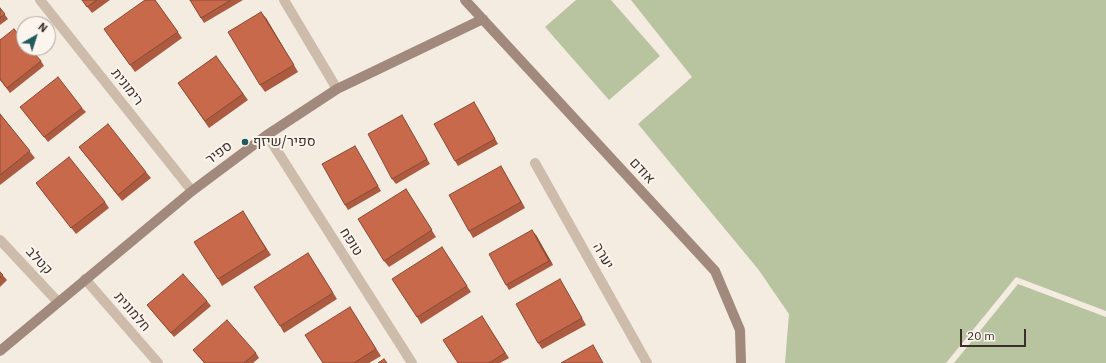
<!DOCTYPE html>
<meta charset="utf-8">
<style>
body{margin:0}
#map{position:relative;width:1106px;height:363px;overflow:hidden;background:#f4ebe1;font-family:"IBM Plex Sans",sans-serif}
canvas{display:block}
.north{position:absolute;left:16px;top:16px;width:40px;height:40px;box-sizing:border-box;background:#fbf5ee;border:1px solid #aea6a0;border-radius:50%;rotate:39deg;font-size:11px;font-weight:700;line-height:16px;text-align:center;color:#3b302b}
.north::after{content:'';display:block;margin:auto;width:14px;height:18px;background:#1f5a5e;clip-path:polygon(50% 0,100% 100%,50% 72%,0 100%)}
.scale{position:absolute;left:960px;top:329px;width:66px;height:18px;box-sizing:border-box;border:2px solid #3b302b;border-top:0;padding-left:5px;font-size:12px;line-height:14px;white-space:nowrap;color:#3b302b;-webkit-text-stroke:3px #fbf5ee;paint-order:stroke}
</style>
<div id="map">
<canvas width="1106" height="363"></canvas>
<div class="north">N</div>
<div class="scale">20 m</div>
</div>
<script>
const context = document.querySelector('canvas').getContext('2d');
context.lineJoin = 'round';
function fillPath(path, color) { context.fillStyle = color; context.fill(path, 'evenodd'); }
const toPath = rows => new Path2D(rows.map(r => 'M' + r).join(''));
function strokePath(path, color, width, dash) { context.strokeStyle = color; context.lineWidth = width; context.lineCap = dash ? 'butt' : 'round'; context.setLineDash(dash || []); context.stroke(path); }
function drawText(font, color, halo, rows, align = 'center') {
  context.font = font + ' "IBM Plex Sans",Heebo,sans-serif'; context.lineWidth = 4; context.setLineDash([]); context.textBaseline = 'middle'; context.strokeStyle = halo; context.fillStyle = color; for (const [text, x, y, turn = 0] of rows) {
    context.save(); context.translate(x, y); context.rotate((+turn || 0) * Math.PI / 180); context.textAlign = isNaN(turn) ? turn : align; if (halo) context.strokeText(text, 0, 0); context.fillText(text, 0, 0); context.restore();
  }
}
const green = toPath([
 [576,0,611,0,660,56,609,100,545,27],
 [631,0,1106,0,1106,311,1016,277,946,363,785,363,789,314,758,269,638,124,692,77],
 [1018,284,1106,317,1106,363,954,363]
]);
const street = toPath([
 [40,0,192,191],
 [284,0,337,89],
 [267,135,412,363],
 [535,163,647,363],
 [0,240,58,302],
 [85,279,158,363]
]);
const secondary = toPath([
 [465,0,715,271,740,330,741,363],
 [0,351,192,191,267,135,337,89,483,19]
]);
const wall = toPath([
 [82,0,110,0,92,13],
 [155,0,182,38,135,72,104,29],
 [190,0,243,0,204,23],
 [0,8,8,19,0,25],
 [266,18,298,72,265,92,260,85],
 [0,40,41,61,44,66,10,93,0,80],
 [216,56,248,100,209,128,178,83],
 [20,107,82,108,86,112,48,142],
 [477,107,498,144,458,166,455,161],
 [0,114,35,158,0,185],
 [405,120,430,164,396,184,392,179],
 [355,146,381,191,348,210,345,205],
 [79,147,146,172,151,178,122,201],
 [505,173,525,208,473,238,469,231],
 [36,183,105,202,109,208,76,234],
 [406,189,436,237,389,267,384,261],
 [247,218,271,255,222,286,218,279],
 [536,235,553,265,509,290,506,285],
 [442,247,471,292,421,324,417,317],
 [308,253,337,299,284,333,280,326],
 [0,272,7,280,0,287],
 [564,286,586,325,542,349,538,343],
 [207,301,211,306,174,337,151,310,147,305],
 [354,314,381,356,369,363,323,363],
 [485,321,509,358,500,363,458,363],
 [193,350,256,353,259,358,253,363,204,363]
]);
const shadedWall = toPath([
 [261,12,266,18,298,72,294,65],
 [501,166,525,208,521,202],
 [532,230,536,235,553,265,549,261]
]);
const building = toPath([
 [82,0,97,0,87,7,82,0],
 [145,0,155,0,178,32,130,65,104,29,145,0],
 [190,0,231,0,201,18,190,0],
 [0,8,5,14,0,18,0,8],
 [261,12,294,65,260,85,228,32,261,12],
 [14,29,24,41,24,48,30,48,41,61,7,88,0,79,0,40,14,29],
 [216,56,243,94,205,121,178,83,216,56],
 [58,77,82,108,44,137,20,107,58,77],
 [474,102,495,139,455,161,434,124,474,102],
 [0,114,30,151,0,175,0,114],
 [402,115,427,159,392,179,368,134,402,115],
 [108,124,146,172,118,195,79,147,108,124],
 [355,146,378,186,345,205,322,164,355,146],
 [69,157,105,202,71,228,36,183,69,157],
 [501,166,521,202,469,231,449,195,501,166],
 [406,189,432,230,384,261,358,219,406,189],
 [243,211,266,249,218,279,194,242,243,211],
 [532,230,549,261,506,285,489,254,532,230],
 [442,247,467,286,417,317,392,279,442,247],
 [308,253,333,293,280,326,254,287,308,253],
 [0,272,3,275,0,278,0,272],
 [183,274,207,301,171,333,147,305,183,274],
 [560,279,582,318,538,343,516,304,560,279],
 [350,307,376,349,354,363,323,363,305,335,350,307],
 [482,316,505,353,489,363,458,363,443,340,482,316],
 [227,320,256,353,244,363,205,363,193,350,227,320],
 [593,345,603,363,561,363,593,345],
 [384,359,387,363,378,363,384,359]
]);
const markers = [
 [245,142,4,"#1f5a5e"]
];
const streetNames = [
 ["רימונית",127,87,52],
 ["ספיר",219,153,-36],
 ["אודם",642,171,47],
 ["טופח",351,242,58],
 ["יערה",603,256,61],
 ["קטלב",39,261,47],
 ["חלמונית",132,312,49]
];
const poiNames = [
 ["ספיר/שיזף",253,142]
];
fillPath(green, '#b8c4a0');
strokePath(street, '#cdbbac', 10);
strokePath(secondary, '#a18a7d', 10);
fillPath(wall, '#ac5a40');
fillPath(shadedWall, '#8c4a34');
fillPath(building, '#c8694b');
strokePath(building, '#8c4a34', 1);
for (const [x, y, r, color] of markers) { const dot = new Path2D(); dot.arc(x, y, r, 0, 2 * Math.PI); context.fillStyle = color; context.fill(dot); strokePath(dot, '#fbf5ee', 1.5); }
drawText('14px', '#3b302b', '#fbf5ee', streetNames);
drawText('14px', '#3b302b', '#fbf5ee', poiNames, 'left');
</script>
